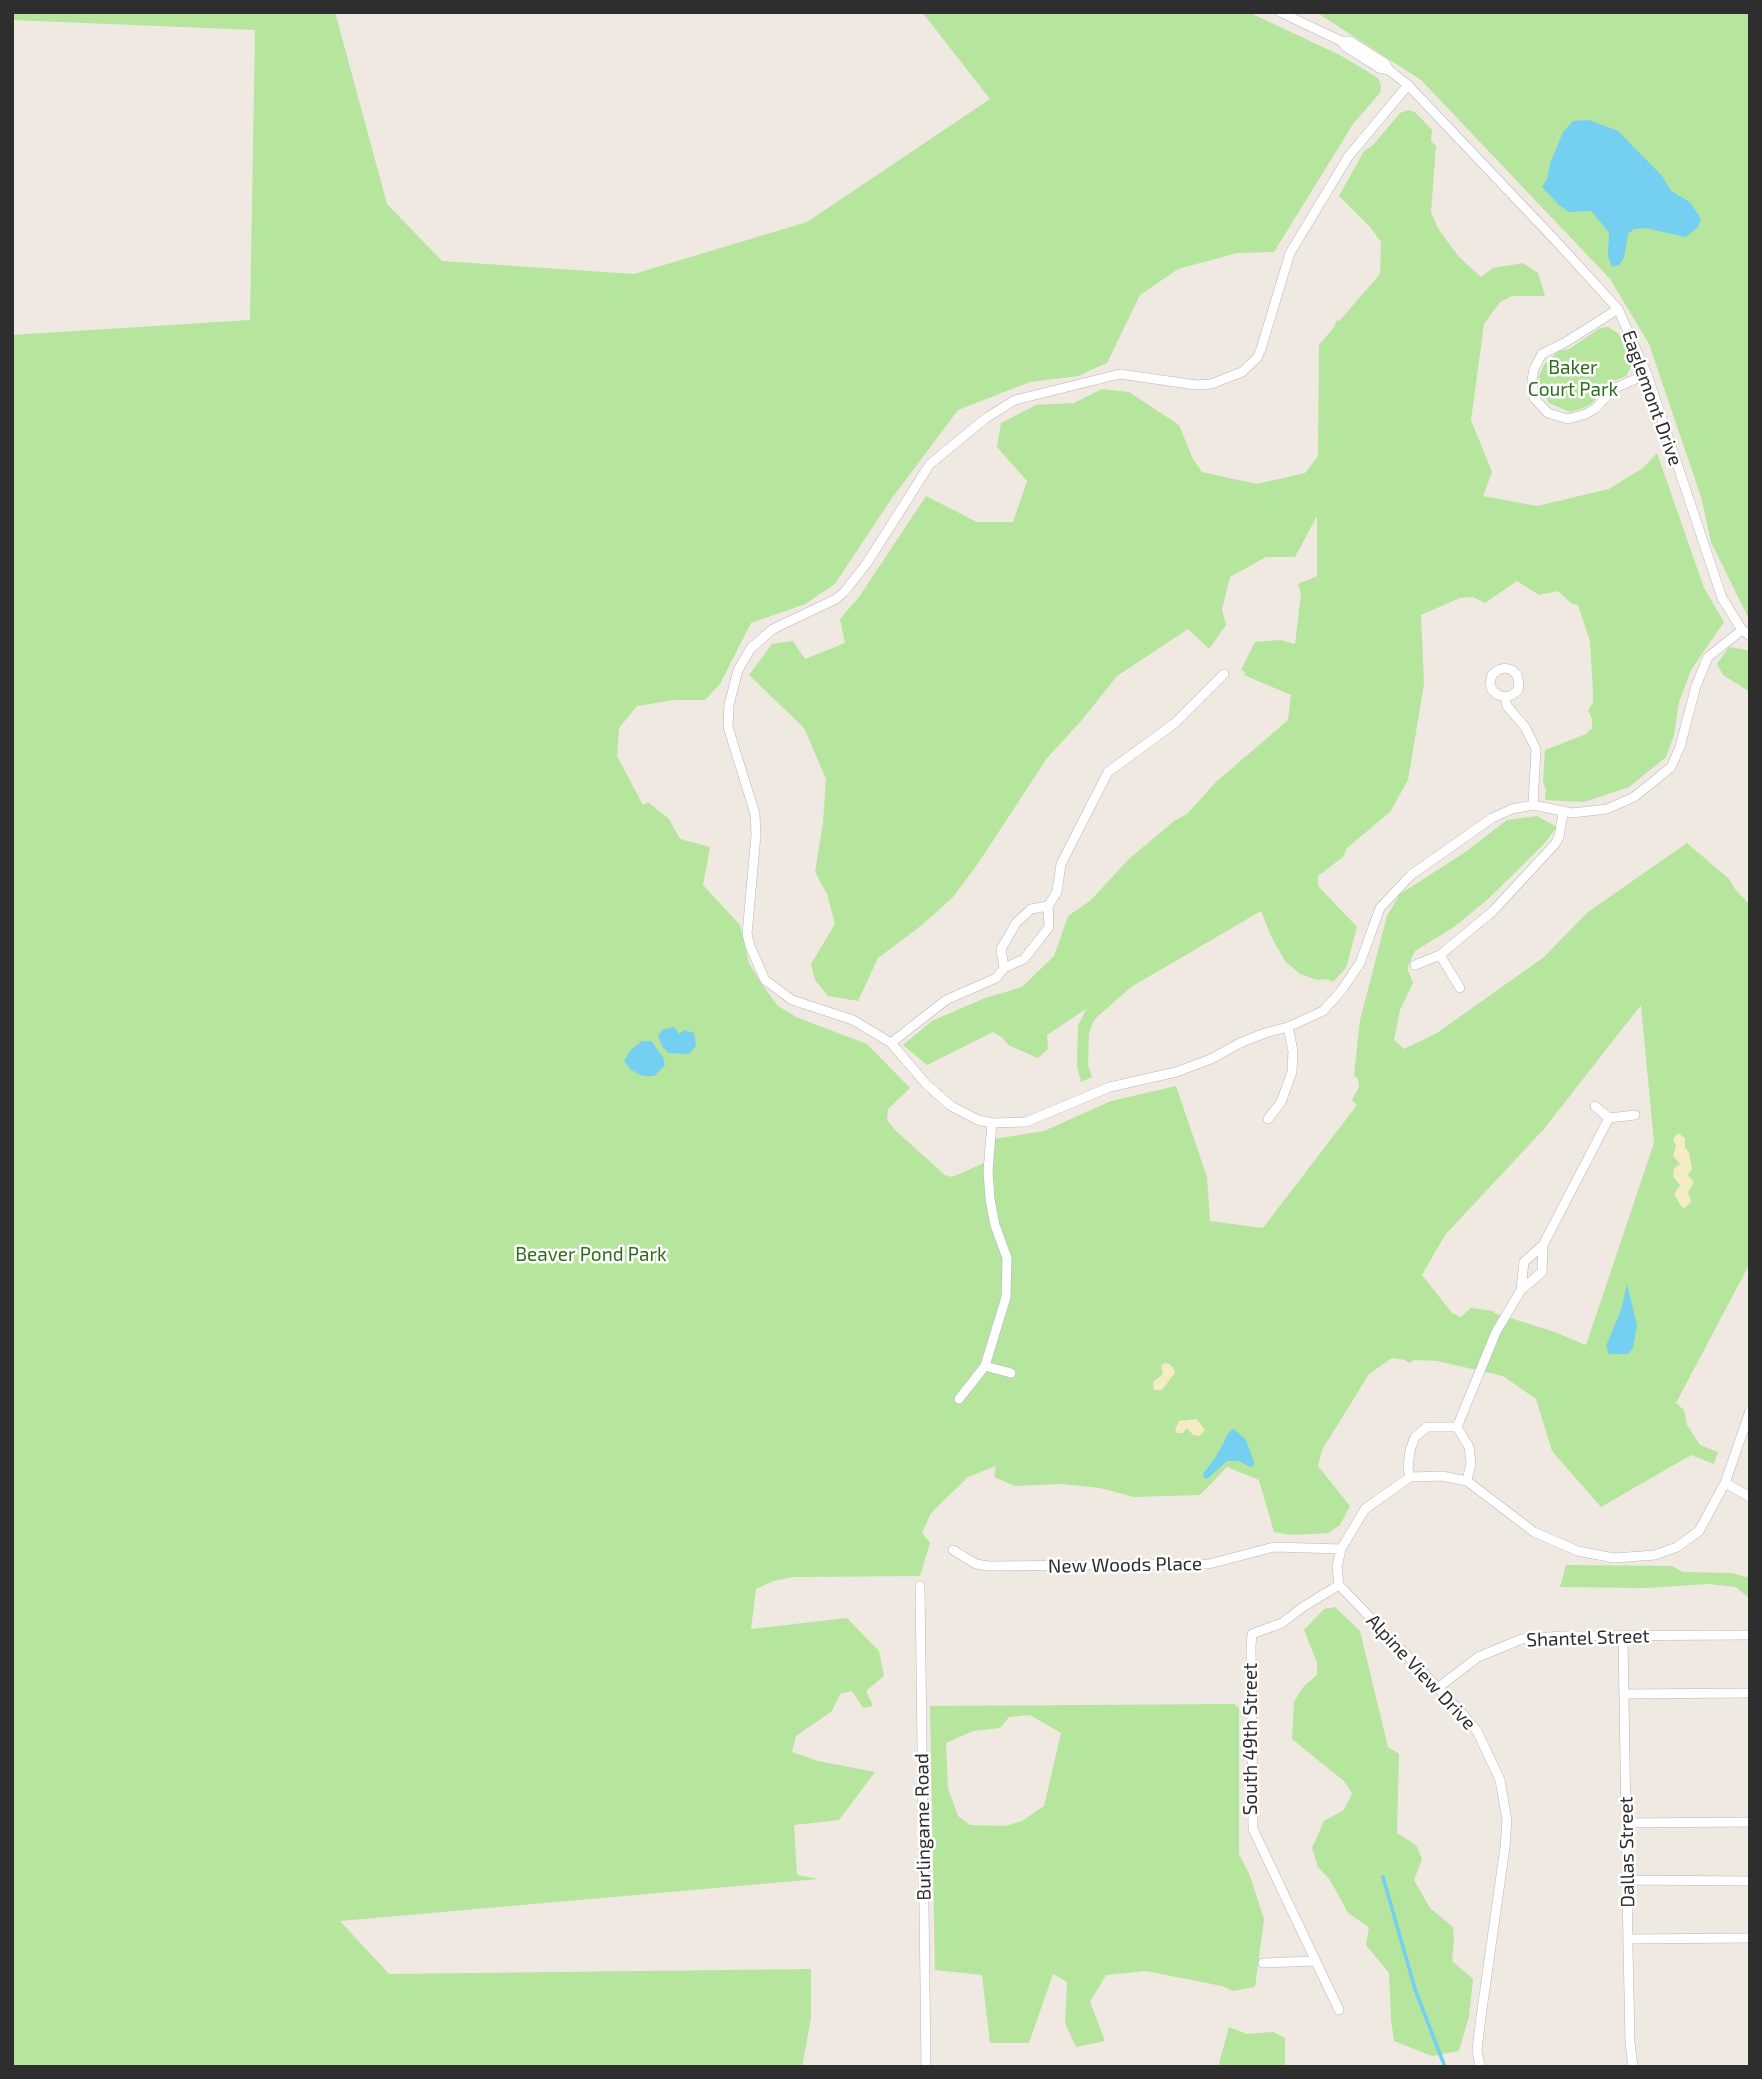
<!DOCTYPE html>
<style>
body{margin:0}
#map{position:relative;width:1762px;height:2079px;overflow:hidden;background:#efe9e1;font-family:"Exo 2",sans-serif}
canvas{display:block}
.frame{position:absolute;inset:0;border:14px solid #2e2e2e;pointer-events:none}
</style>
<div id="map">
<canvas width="1762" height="2079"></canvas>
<div class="frame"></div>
</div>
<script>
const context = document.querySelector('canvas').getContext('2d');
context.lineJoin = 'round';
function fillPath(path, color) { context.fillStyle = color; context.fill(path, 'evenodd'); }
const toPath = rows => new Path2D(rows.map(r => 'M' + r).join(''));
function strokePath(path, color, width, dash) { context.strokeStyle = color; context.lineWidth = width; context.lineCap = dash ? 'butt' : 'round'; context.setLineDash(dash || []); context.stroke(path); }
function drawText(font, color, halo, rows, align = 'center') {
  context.font = font + ' "Exo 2",sans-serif'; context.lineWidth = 5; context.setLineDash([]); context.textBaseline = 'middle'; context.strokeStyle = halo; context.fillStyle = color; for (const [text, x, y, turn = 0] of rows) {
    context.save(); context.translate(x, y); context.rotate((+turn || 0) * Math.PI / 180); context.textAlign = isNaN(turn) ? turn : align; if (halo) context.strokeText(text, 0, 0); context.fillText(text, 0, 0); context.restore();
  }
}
const green = toPath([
 [12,12,335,12,387,204,442,261,634,274,807,222,990,99,922,12,1248,12,1340,55,1378,78,1381,85,1380,93,1353,124,1274,252,1237,253,1178,269,1140,295,1107,363,1078,376,1030,382,958,410,892,498,835,584,805,604,751,623,720,684,705,700,674,700,637,706,619,728,617,756,643,805,648,802,669,819,680,839,710,847,703,885,740,925,749,963,763,986,778,1006,798,1018,867,1044,910,1088,888,1109,887,1120,895,1130,945,1175,952,1177,991,1160,994,1139,1044,1131,1111,1101,1176,1086,1207,1177,1210,1221,1263,1228,1357,1105,1352,1100,1359,1087,1358,1079,1354,1075,1360,1020,1387,916,1400,894,1464,853,1507,820,1537,816,1557,827,1543,845,1488,899,1454,927,1415,951,1407,968,1413,983,1400,1010,1394,1040,1404,1049,1437,1033,1544,957,1588,912,1687,843,1729,879,1735,889,1750,905,1750,1263,1676,1403,1684,1410,1687,1425,1700,1445,1718,1452,1714,1464,1691,1455,1601,1507,1552,1451,1536,1399,1503,1376,1437,1361,1414,1360,1409,1363,1405,1360,1392,1358,1369,1374,1322,1450,1318,1466,1350,1506,1340,1525,1328,1533,1292,1535,1274,1532,1259,1480,1227,1467,1200,1495,1134,1497,1100,1488,1061,1484,1015,1486,994,1477,996,1466,968,1477,931,1513,922,1533,930,1543,920,1576,794,1577,773,1581,756,1589,751,1629,847,1618,879,1651,884,1676,866,1691,873,1706,863,1708,852,1691,840,1694,832,1711,796,1736,792,1752,818,1761,875,1772,839,1820,794,1825,797,1875,818,1879,340,1921,389,1974,811,1969,811,2018,802,2067,12,2067,12,335,250,320,255,30,12,20],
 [1641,1005,1654,1143,1586,1345,1552,1331,1494,1313,1494,1311,1471,1308,1461,1317,1452,1313,1422,1275,1445,1235,1543,1130],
 [1316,12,1750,12,1750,621,1711,542,1701,497,1649,344,1610,279,1421,80],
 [1408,110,1415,112,1432,130,1431,141,1436,146,1431,212,1439,230,1459,257,1481,277,1493,268,1523,263,1538,273,1545,296,1512,296,1500,302,1484,324,1471,420,1492,472,1483,496,1537,506,1609,489,1643,468,1657,453,1704,588,1724,622,1691,670,1679,702,1674,735,1666,757,1629,787,1584,802,1545,800,1546,790,1543,782,1545,750,1586,734,1592,728,1592,719,1588,711,1593,702,1593,692,1590,641,1578,605,1572,604,1558,591,1539,595,1517,581,1485,603,1473,597,1460,598,1421,615,1424,684,1408,780,1390,812,1347,848,1343,857,1318,876,1318,886,1357,927,1346,968,1333,982,1328,979,1317,980,1300,974,1285,961,1271,936,1261,911,1131,987,1098,1016,1093,1022,1089,1033,1088,1065,1092,1077,1081,1082,1077,1066,1078,1026,1086,1009,1047,1035,1048,1049,1038,1058,1008,1045,1003,1038,993,1032,927,1065,903,1045,932,1021,985,998,1022,987,1054,956,1068,916,1090,901,1129,859,1174,821,1187,814,1216,782,1288,720,1291,695,1244,675,1245,672,1241,670,1255,642,1280,640,1295,644,1301,594,1298,584,1317,576,1317,516,1295,557,1266,557,1230,577,1222,609,1226,625,1209,649,1188,629,1117,676,1081,721,1047,758,979,862,953,897,922,925,878,958,858,1001,828,996,815,980,811,964,835,924,827,894,815,872,823,823,826,779,804,728,749,675,772,644,793,641,805,659,845,643,840,619,859,597,926,496,977,522,1013,522,1027,481,997,447,1001,423,1036,405,1074,403,1102,389,1129,392,1179,425,1193,459,1202,472,1257,484,1305,473,1318,456,1319,345,1335,326,1336,321,1340,320,1380,274,1381,242,1371,228,1339,196,1364,151,1373,145,1400,113],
 [1608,327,1619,334,1632,365,1626,376,1611,382,1591,404,1581,409,1570,412,1549,403,1541,387,1539,376,1544,365,1558,351,1569,349,1600,328],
 [1729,647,1747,650,1750,653,1750,692,1723,675,1717,664],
 [1566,1565,1672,1566,1683,1572,1732,1573,1746,1577,1750,1575,1750,1599,1736,1587,1708,1584,1647,1588,1560,1587],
 [1335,1607,1360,1631,1388,1747,1399,1754,1397,1833,1416,1845,1422,1859,1414,1880,1430,1908,1453,1927,1454,1939,1452,1961,1473,1979,1469,2016,1459,2051,1432,2056,1394,2041,1391,2020,1389,1973,1366,1945,1369,1927,1348,1913,1330,1880,1318,1867,1312,1848,1324,1821,1344,1810,1352,1793,1344,1781,1292,1739,1294,1702,1304,1686,1317,1675,1317,1663,1304,1630,1324,1609],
 [1234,1704,1239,1708,1239,1854,1250,1876,1264,1919,1255,1987,1233,1991,1222,1986,1146,1971,1106,1975,1090,2002,1105,2041,1076,2047,1065,2023,1067,1982,1053,1974,1029,2043,990,2043,982,1975,935,1970,930,1706],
 [1030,1715,1061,1733,1044,1806,1022,1821,1005,1826,970,1825,958,1816,948,1788,946,1743,973,1731,1000,1728,1009,1717],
 [1229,2027,1247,2034,1273,2032,1285,2038,1285,2067,1218,2067]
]);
const sand = toPath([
 [1678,1133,1685,1138,1685,1148,1689,1152,1692,1169,1688,1175,1694,1182,1688,1192,1691,1202,1683,1209,1674,1194,1680,1185,1673,1177,1674,1168,1680,1164,1673,1156,1676,1146,1673,1139],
 [1164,1363,1170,1364,1175,1371,1174,1374,1162,1390,1154,1390,1153,1382,1163,1374,1161,1366],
 [1197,1419,1205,1430,1199,1436,1193,1435,1187,1428,1183,1433,1177,1433,1175,1430,1179,1421]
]);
const water = toPath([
 [1589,120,1618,131,1662,176,1671,191,1690,202,1701,219,1698,227,1686,237,1645,228,1634,229,1628,234,1624,258,1619,265,1612,267,1608,256,1609,233,1601,223,1591,211,1569,212,1559,205,1542,187,1547,179,1550,164,1563,132,1573,121],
 [674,1027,679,1034,684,1030,694,1033,696,1046,689,1054,668,1053,662,1046,658,1036,662,1030],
 [642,1041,651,1041,663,1057,665,1065,654,1076,643,1076,631,1070,624,1061,630,1051],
 [1627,1284,1637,1325,1633,1348,1628,1354,1609,1354,1606,1346,1621,1310],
 [1234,1429,1246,1440,1254,1462,1253,1466,1250,1467,1239,1461,1227,1461,1207,1479,1204,1478,1203,1474,1217,1455,1229,1432]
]);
const stream = toPath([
 [1383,1877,1415,1989,1445,2067]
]);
const minor = toPath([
 [1280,12,1341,41,1346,47,1379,68,1389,70,1408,85,1556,241,1618,309,1647,374,1722,598,1742,630,1750,636],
 [1341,41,1350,41,1385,63,1389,70],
 [1408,85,1348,157,1290,253,1261,349,1257,358,1242,372,1211,384,1196,385,1120,374,1015,400,986,418,930,464,867,563,845,591,836,599,773,629,751,648,738,670,729,705,728,727,755,814,756,835,747,934,750,946,765,980,792,1000,853,1020,891,1043,927,1085,951,1106,978,1120,992,1123,1026,1122,1110,1087,1176,1072,1211,1059,1240,1043,1265,1033,1288,1027,1323,1011,1341,991,1360,963,1380,908,1411,875,1492,818,1512,809,1533,805,1572,813,1607,809,1634,797,1654,781,1671,767,1680,747,1696,686,1708,657,1742,630],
 [1618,309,1566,342,1542,354,1534,369,1532,380,1534,398,1548,413,1568,419,1586,414,1596,408,1613,389,1647,374],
 [1505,697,1512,695,1518,690,1519,683,1517,675,1512,670,1505,668,1498,670,1492,675,1490,683,1492,690,1498,695,1505,697,1507,706,1525,727,1536,749,1533,805],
 [1440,955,1460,988],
 [1415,965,1440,955,1493,911,1555,844,1559,837,1563,813],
 [1004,968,1001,949,1016,923,1031,909,1048,906],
 [891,1043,946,1000,996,978,1004,968,1024,959,1049,927,1048,906,1057,892,1061,864,1108,772,1175,723,1224,674],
 [1595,1106,1609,1118],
 [1268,1119,1281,1102,1292,1072,1293,1051,1288,1027],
 [1521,1290,1524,1262,1543,1245,1609,1118,1635,1115],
 [985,1366,1011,1373],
 [959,1399,985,1366,1006,1297,1007,1258,995,1225,990,1199,988,1171,992,1123],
 [1457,1427,1496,1332,1521,1290,1542,1272,1543,1245],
 [1410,1477,1408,1469,1410,1450,1415,1437,1427,1427,1457,1427,1469,1447,1471,1463,1467,1481],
 [1725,1483,1750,1497],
 [953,1550,976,1564,989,1566,1209,1564,1274,1547,1341,1549],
 [920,1586,926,2067],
 [1623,1637,1628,1946,1630,2042,1633,2067],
 [1439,1687,1478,1657,1522,1639,1563,1636,1750,1635],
 [1625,1694,1750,1693],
 [1626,1823,1750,1822],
 [1627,1880,1750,1881],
 [1628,1939,1750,1938],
 [1263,1963,1316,1961],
 [1339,2010,1253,1829,1251,1646,1252,1634,1282,1623,1303,1607,1339,1585],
 [1480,2067,1477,2050,1481,2017,1505,1847,1507,1820,1500,1780,1477,1731,1460,1711,1339,1585,1337,1567,1341,1549,1365,1509,1410,1477,1442,1476,1467,1481,1534,1532,1578,1551,1614,1558,1655,1555,1677,1547,1699,1531,1725,1483,1750,1411]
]);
const parkNames = [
 ["Baker",1573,368],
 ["Court Park",1573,390],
 ["Beaver Pond Park",591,1255]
];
const streetNames = [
 ["Eaglemont Drive",1652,398,70],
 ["New Woods Place",1125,1565,-1],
 ["Shantel Street",1588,1638,-2],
 ["Alpine View Drive",1421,1672,47],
 ["South 49th Street",1251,1739,-90],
 ["Burlingame Road",923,1827,-91],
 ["Dallas Street",1627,1852,-91]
];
fillPath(green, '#b6e59e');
fillPath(sand, '#f3ecc5');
fillPath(water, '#75cff0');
strokePath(stream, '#75cff0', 3.5);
strokePath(minor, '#b4b7c1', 10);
strokePath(minor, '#fff', 9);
drawText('19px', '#2c6e1b', '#fff', parkNames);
drawText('19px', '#2e2e2e', '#fff', streetNames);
</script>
